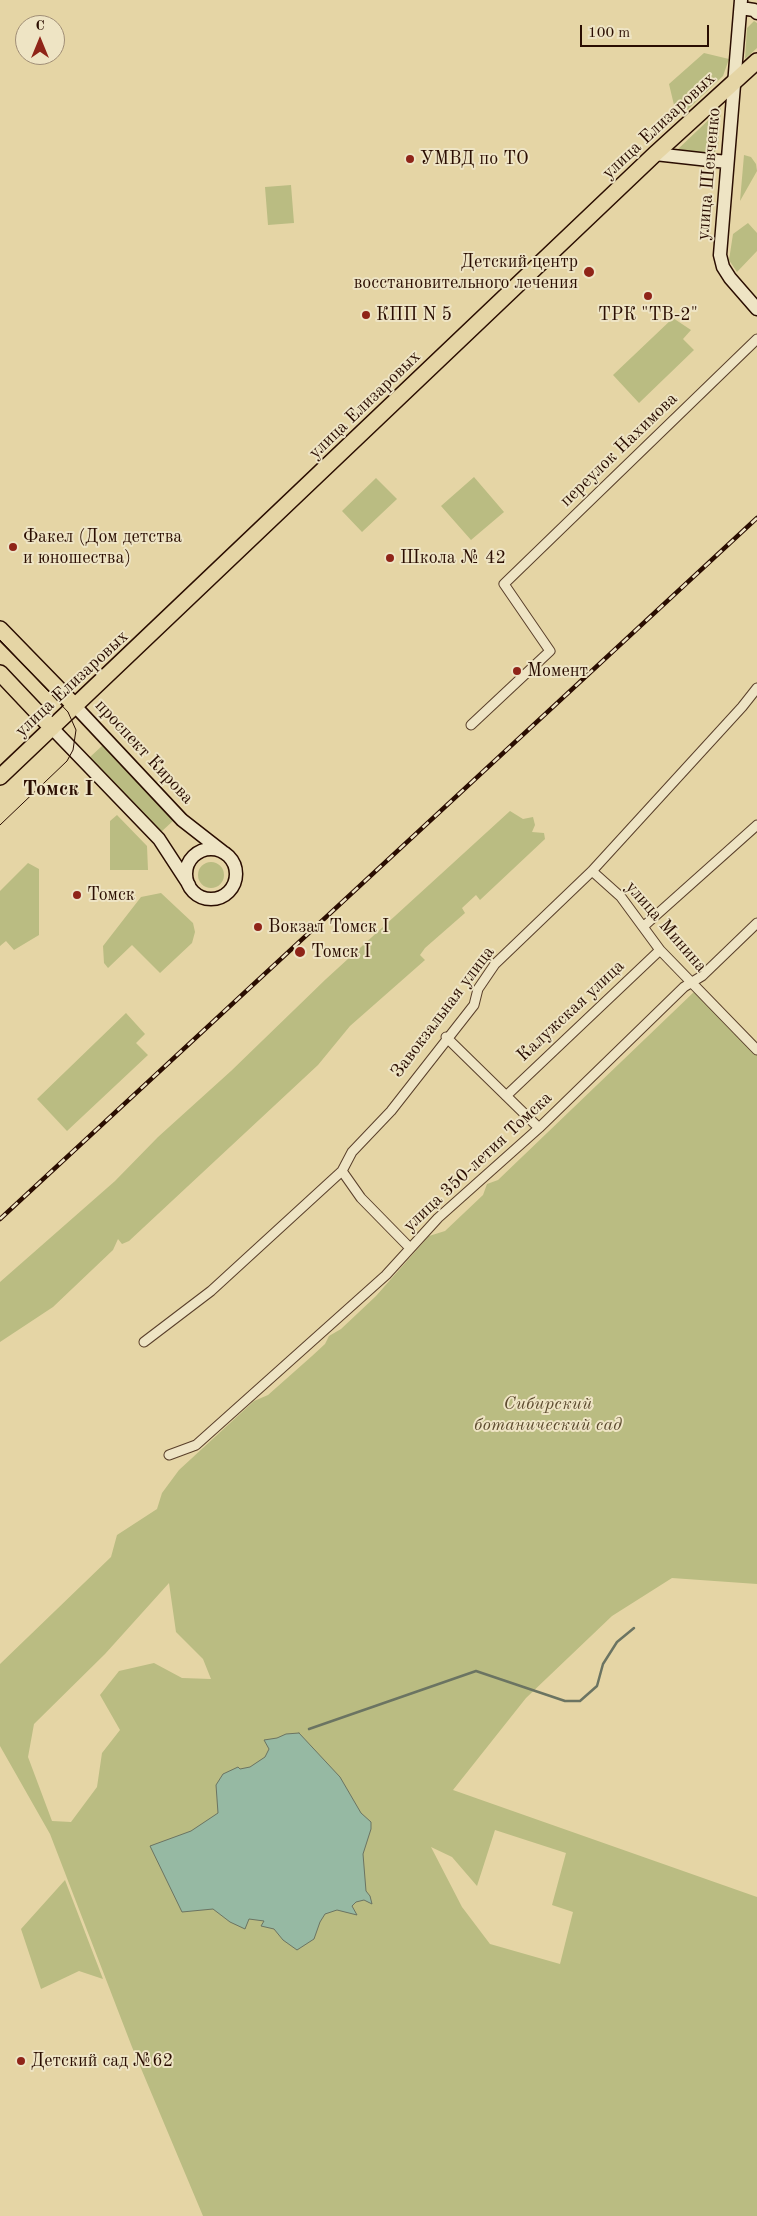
<!DOCTYPE html>
<meta charset="utf-8">
<style>
body{margin:0}
#map{position:relative;width:757px;height:2216px;overflow:hidden;background:#e5d5a5;font-family:"Old Standard TT",serif}
canvas{display:block}
.north{position:absolute;left:15px;top:15px;width:50px;height:50px;box-sizing:border-box;background:#eee4c4;border:1px solid #a08e76;border-radius:50%;rotate:0deg;font-size:14px;font-weight:700;line-height:20px;text-align:center;color:#2a0d01}
.north::after{content:'';display:block;margin:auto;width:18px;height:22px;background:#8f2418;clip-path:polygon(50% 0,100% 100%,50% 72%,0 100%)}
.scale{position:absolute;left:580px;top:25px;width:129px;height:22px;box-sizing:border-box;border:2px solid #2a0d01;border-top:0;padding-left:6px;font-size:15px;line-height:18px;white-space:nowrap;color:#2a0d01;-webkit-text-stroke:4px #eee4c4;paint-order:stroke}
</style>
<div id="map">
<canvas width="757" height="2216"></canvas>
<div class="north">С</div>
<div class="scale">100 m</div>
</div>
<script>
const context = document.querySelector('canvas').getContext('2d');
context.lineJoin = 'round';
function fillPath(path, color) { context.fillStyle = color; context.fill(path, 'evenodd'); }
const toPath = rows => new Path2D(rows.map(r => 'M' + r).join(''));
function strokePath(path, color, width, dash) { context.strokeStyle = color; context.lineWidth = width; context.lineCap = dash ? 'butt' : 'round'; context.setLineDash(dash || []); context.stroke(path); }
function drawText(font, color, halo, rows, align = 'center') {
  context.font = font + ' "Old Standard TT",serif'; context.lineWidth = 4; context.setLineDash([]); context.textBaseline = 'middle'; context.strokeStyle = halo; context.fillStyle = color; for (const [text, x, y, turn = 0] of rows) {
    context.save(); context.translate(x, y); context.rotate((+turn || 0) * Math.PI / 180); context.textAlign = isNaN(turn) ? turn : align; if (halo) context.strokeText(text, 0, 0); context.fillText(text, 0, 0); context.restore();
  }
}
const green = toPath([
 [754,21,757,23,757,48,745,59,747,28],
 [704,53,729,59,723,76,682,115,674,105,669,84],
 [721,108,718,148,714,153,677,150],
 [744,155,751,157,756,164,757,171,740,201],
 [291,185,294,223,268,225,265,187],
 [748,223,757,233,757,251,737,272,729,260,733,234],
 [673,318,691,330,683,339,694,350,639,403,613,375],
 [474,477,504,512,471,540,441,506],
 [376,478,397,499,362,532,342,511],
 [103,745,174,820,161,832,90,757],
 [510,811,523,819,533,817,535,825,532,832,544,833,545,839,480,900,476,895,462,908,465,913,425,948,420,955,425,960,350,1026,318,1065,129,1241,122,1244,118,1239,113,1250,53,1307,0,1342,0,1282,115,1181,158,1137,231,1071,326,979],
 [117,815,147,846,148,870,110,870,110,821],
 '198 875a13 13 0 1 1 26 0a13 13 0 1 1-26 0Z',
 [28,863,39,869,39,935,14,950,6,941,0,946,0,891],
 [161,893,193,923,195,932,192,943,160,973,132,945,108,968,104,963,103,946,141,897],
 [696,990,757,1055,757,1644,757,1584,672,1578,612,1616,526,1698,453,1790,757,1897,757,2216,203,2216,132,2047,50,1834,0,1746,0,1664,111,1557,117,1535,157,1509,162,1493,179,1470,254,1401,268,1395,312,1356,325,1344,329,1336,341,1329,376,1296,429,1236,445,1231,483,1195,487,1184,498,1180],
 [169,1583,176,1632,203,1659,211,1679,182,1678,154,1663,119,1671,100,1695,120,1730,102,1753,97,1787,71,1822,52,1821,28,1757,34,1724,105,1654],
 [495,1830,566,1853,552,1905,573,1912,560,1964,490,1944,462,1907,431,1847,452,1857,477,1886],
 [126,1013,145,1034,136,1043,148,1055,67,1131,37,1099],
 [65,1880,103,1979,79,1971,41,1989,21,1929]
]);
const water = toPath([
 [299,1733,340,1777,361,1813,371,1822,371,1829,363,1854,366,1891,370,1896,372,1904,364,1900,356,1902,352,1906,357,1915,337,1910,325,1914,320,1922,314,1939,297,1950,283,1940,274,1929,261,1926,264,1921,249,1919,245,1929,230,1922,213,1909,182,1912,150,1846,191,1831,218,1813,216,1785,223,1774,238,1767,240,1769,250,1767,265,1757,269,1749,264,1740,277,1738,286,1734,299,1733]
]);
const stream = toPath([
 [309,1729,476,1671,565,1701,580,1701,597,1686,603,1664,617,1642,634,1628]
]);
const street = toPath([
 [471,725,550,651,504,584,757,339],
 [592,871,621,897,660,950,757,1050],
 [644,926,757,825],
 [446,1037,539,1128],
 [506,1096,660,950],
 [342,1171,361,1198,410,1248],
 [144,1342,211,1291,342,1171,352,1152,391,1111,474,1005,478,989,495,964,592,871,742,707,757,688],
 [169,1455,196,1445,386,1275,438,1218,539,1128,684,987,702,976,757,923]
]);
const secondary = toPath([
 [741,0,720,255,723,267,730,278,757,309],
 [741,8,754,10,757,13],
 [655,154,727,162],
 [75,706,182,820,223,852],
 [52,728,159,839,189,885],
 '186 874a25 25 0 1 1 50 0a25 25 0 1 1-50 0Z'
]);
const primary = toPath([
 [0,629,75,706],
 [0,673,52,728],
 [0,777,655,154,757,61]
]);
const tram = toPath([
 [0,640,68,712,76,730,73,750,67,761,0,825]
]);
const rail = toPath([
 [0,1219,757,518]
]);
const markers = [
 [410,159,5,"#8f2418"],
 [589,272,6,"#8f2418"],
 [648,296,5,"#8f2418"],
 [366,315,5,"#8f2418"],
 [13,547,5,"#8f2418"],
 [390,558,5,"#8f2418"],
 [517,671,5,"#8f2418"],
 [77,895,5,"#8f2418"],
 [258,927,5,"#8f2418"],
 [300,952,6,"#8f2418"],
 [21,2061,5,"#8f2418"]
];
const streetNames = [
 ["улица Елизаровых",659,126,-43],
 ["улица Шевченко",709,174,-85],
 ["улица Елизаровых",365,405,-44],
 ["переулок Нахимова",619,450,-44],
 ["улица Елизаровых",72,684,-43],
 ["проспект Кирова",144,752,47],
 ["улица Минина",666,927,49],
 ["Калужская улица",571,1011,-43],
 ["Завокзальная улица",443,1012,-53],
 ["улица 350-летия Томска",478,1162,-43]
];
const poiNames = [
 ["УМВД по ТО",420,159],
 ["Детский центр",578,262,"right"],
 ["восстановительного лечения",578,283,"right"],
 ["КПП N 5",376,315],
 ["ТРК \"ТВ-2\"",648,315,"center"],
 ["Факел (Дом детства",23,537],
 ["и юношества)",23,558],
 ["Школа № 42",400,558],
 ["Момент",527,671],
 ["Томск",87,895],
 ["Вокзал Томск I",268,927],
 ["Томск I",311,952],
 ["Детский сад №62",31,2061]
];
const parkNames = [
 ["Сибирский",548,1404],
 ["ботанический сад",548,1425]
];
const quarterNames = [
 ["Томск I",58,790]
];
fillPath(green, '#babc82');
fillPath(water, '#96b9a3');
strokePath(water, '#6b7462', 1);
strokePath(stream, '#6b7462', 2.5);
strokePath(street, '#593f2a', 11);
strokePath(secondary, '#2a0d01', 15);
strokePath(primary, '#2a0d01', 18);
strokePath(street, '#eee4c4', 9);
strokePath(secondary, '#eee4c4', 12);
strokePath(primary, '#e5d5a5', 15);
strokePath(tram, '#2a0d01', 1);
strokePath(rail, '#2a0d01', 4.5);
strokePath(rail, '#eee4c4', 2.5, [8]);
for (const [x, y, r, color] of markers) { const dot = new Path2D(); dot.arc(x, y, r, 0, 2 * Math.PI); context.fillStyle = color; context.fill(dot); strokePath(dot, '#eee4c4', 2); }
drawText('18px', '#2a0d01', '#eee4c4', streetNames);
drawText('18px', '#2a0d01', '#eee4c4', poiNames, 'left');
drawText('italic 18px', '#5c4a2e', '#eee4c4', parkNames);
drawText('bold 20px', '#2a0d01', '#eee4c4', quarterNames);
</script>
